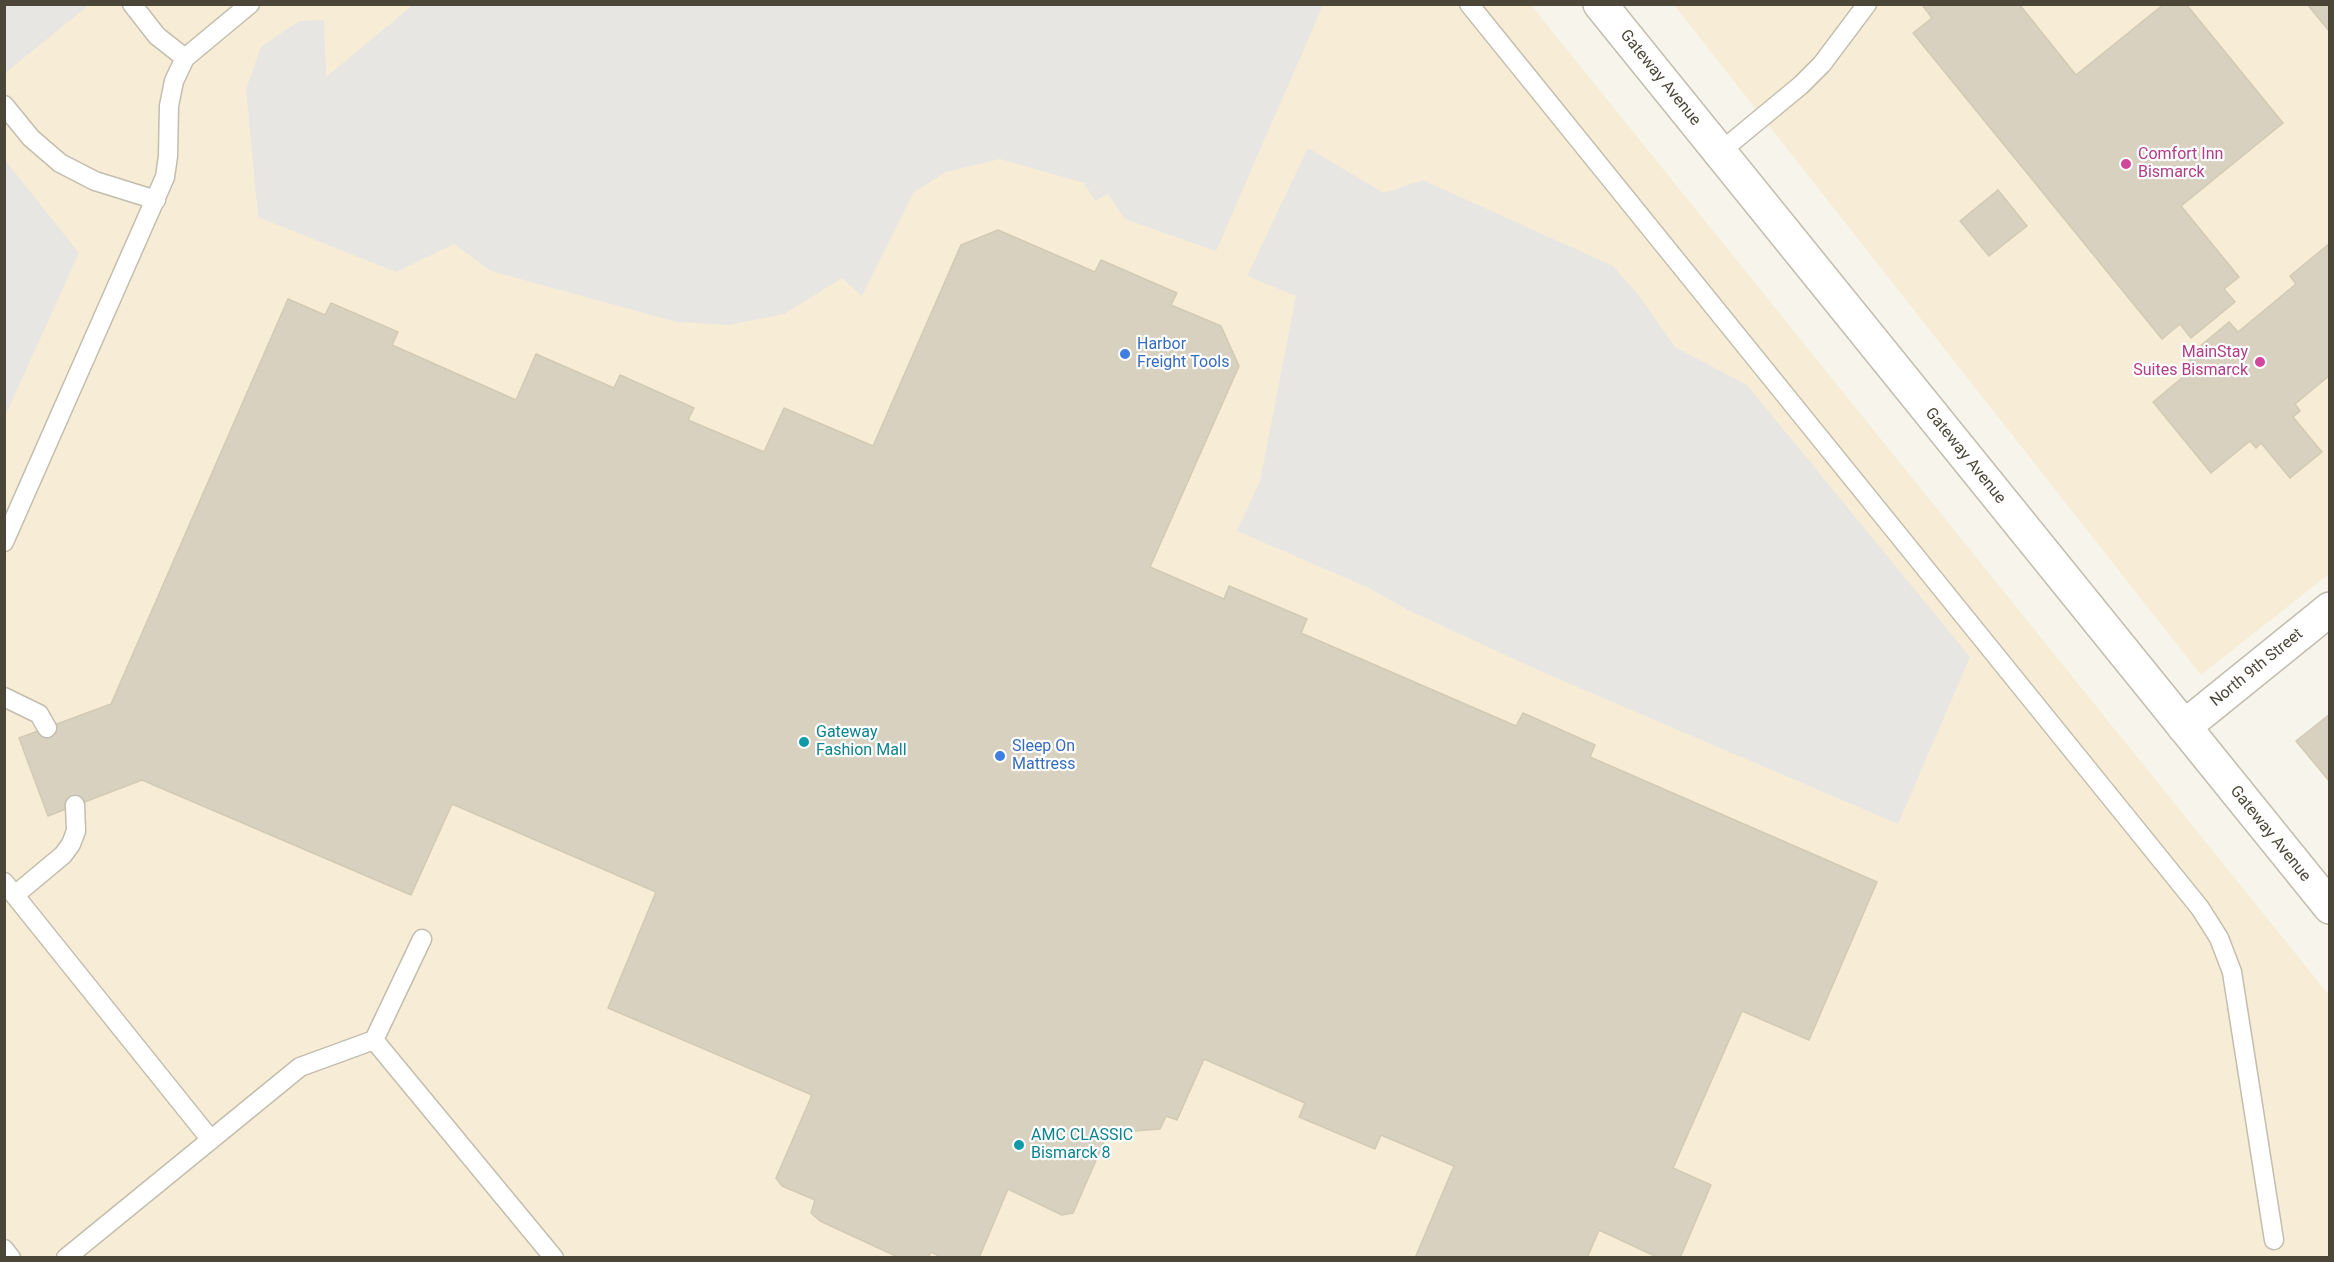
<!DOCTYPE html>
<style>
body{margin:0}
#map{position:relative;width:2334px;height:1262px;overflow:hidden;background:#f6f4eb;font-family:Roboto,sans-serif}
canvas{display:block}
.frame{position:absolute;inset:0;border:6px solid #4b4638;pointer-events:none}
</style>
<div id="map">
<canvas width="2334" height="1262"></canvas>
<div class="frame"></div>
</div>
<script>
const context = document.querySelector('canvas').getContext('2d');
context.lineJoin = 'round';
function fillPath(path, color) { context.fillStyle = color; context.fill(path, 'evenodd'); }
const toPath = rows => new Path2D(rows.map(r => 'M' + r).join(''));
function strokePath(path, color, width, dash) { context.strokeStyle = color; context.lineWidth = width; context.lineCap = dash ? 'butt' : 'round'; context.setLineDash(dash || []); context.stroke(path); }
function drawText(font, color, halo, rows, align = 'center') {
  context.font = font + ' Roboto,sans-serif'; context.lineWidth = 4.5; context.setLineDash([]); context.textBaseline = 'middle'; context.strokeStyle = halo; context.fillStyle = color; for (const [text, x, y, turn = 0] of rows) {
    context.save(); context.translate(x, y); context.rotate((+turn || 0) * Math.PI / 180); context.textAlign = isNaN(turn) ? turn : align; if (halo) context.strokeText(text, 0, 0); context.fillText(text, 0, 0); context.restore();
  }
}
const commercial = toPath([
 [5,5,1531,5,2329,995,2329,1257,5,1258],
 [1674,5,2329,5,2329,574,2201,675]
]);
const parking = toPath([
 [5,4,89,4,89,5,5,73],
 [413,5,413,4,1323,5,1216,251,1125,219,1108,194,1095,201,1084,183,1000,159,946,172,914,192,862,296,842,278,784,314,729,325,677,322,491,271,454,244,396,272,258,217,246,89,261,47,299,21,324,20,326,77],
 [1308,148,1384,193,1423,180,1613,266,1640,297,1675,347,1747,385,1970,657,1898,824,1540,671,1408,610,1369,588,1237,531,1260,481,1296,296,1247,276],
 [5,160,79,253,5,416]
]);
const building = toPath([
 [1925,4,2019,4,2076,75,2164,4,2186,4,2283,123,2181,206,2239,277,2224,289,2235,302,2191,338,2180,324,2162,339,1913,33,1932,18,1923,6,1925,4],
 [2307,4,2330,4,2330,32,2307,4],
 [1998,190,2027,226,1989,256,1960,221,1998,190],
 [998,230,1095,272,1101,260,1177,293,1171,305,1221,326,1239,366,1150,567,1224,599,1229,586,1307,619,1301,633,1516,726,1523,713,1595,745,1590,757,1877,882,1809,1040,1742,1011,1673,1168,1711,1185,1680,1258,1659,1258,1599,1230,1587,1258,1415,1258,1454,1166,1381,1135,1375,1149,1299,1117,1305,1103,1204,1059,1177,1120,1166,1116,1160,1129,1108,1133,1073,1213,1062,1215,1008,1189,979,1258,943,1258,931,1252,928,1258,900,1258,820,1221,811,1213,815,1200,782,1186,776,1178,812,1095,608,1008,656,892,452,804,411,895,142,780,48,816,19,738,111,704,288,299,325,315,331,303,398,332,392,345,516,400,536,354,614,388,620,375,694,408,688,420,764,452,784,408,873,446,961,245,998,230],
 [2330,243,2330,375,2295,404,2300,411,2293,417,2322,452,2290,478,2261,443,2256,448,2250,441,2211,473,2153,402,2195,367,2187,357,2229,322,2238,332,2296,284,2290,276,2330,243],
 [2330,714,2330,782,2296,741,2330,714]
]);
const service = toPath([
 [132,4,157,36,185,58],
 [1469,4,2200,908,2219,938,2232,972,2274,1240],
 [4,105,31,138,60,163,95,181,156,200],
 [1720,152,1801,85,1822,64,1867,4],
 [4,542,165,177,168,156,169,106,174,81,185,58,250,4],
 [4,697,39,714,47,728],
 [4,882,211,1140],
 [15,895,63,855,71,844,76,831,75,805],
 [422,939,374,1040,554,1258],
 [4,1249,11,1258],
 [66,1258,300,1067,374,1040]
]);
const minor = toPath([
 [1600,4,2330,907],
 [2184,727,2330,609]
]);
const markers = [
 [2126,164,6,"#d1479c"],
 [1125,354,6,"#3f7fe0"],
 [2260,362,6,"#d1479c"],
 [804,742,6,"#0f9aa8"],
 [1000,756,6,"#3f7fe0"],
 [1019,1145,6,"#0f9aa8"]
];
const streetNames = [
 ["Gateway Avenue",1660,78,51],
 ["Gateway Avenue",1965,456,51],
 ["North 9th Street",2257,668,-39],
 ["Gateway Avenue",2270,834,51]
];
const hotelNames = [
 ["Comfort Inn",2138,155],
 ["Bismarck",2138,173],
 ["MainStay",2248,353,"right"],
 ["Suites Bismarck",2248,371,"right"]
];
const shopNames = [
 ["Harbor",1137,345],
 ["Freight Tools",1137,363],
 ["Sleep On",1012,747],
 ["Mattress",1012,765]
];
const cultureNames = [
 ["Gateway",816,733],
 ["Fashion Mall",816,751],
 ["AMC CLASSIC",1031,1136],
 ["Bismarck 8",1031,1154]
];
fillPath(commercial, '#f7edd6');
fillPath(parking, '#e8e6e2');
fillPath(building, '#d8d1c0');
strokePath(building, '#d3cab3', 1.5);
strokePath(service, '#c2bdad', 21);
strokePath(minor, '#c2bdad', 36);
strokePath(service, '#fff', 18);
strokePath(minor, '#fff', 33);
for (const [x, y, r, color] of markers) { const dot = new Path2D(); dot.arc(x, y, r, 0, 2 * Math.PI); context.fillStyle = color; context.fill(dot); strokePath(dot, '#fff', 2); }
drawText('16px', '#4b4638', '#fff', streetNames);
drawText('16px', '#b23c85', '#fff', hotelNames, 'left');
drawText('16px', '#366cbe', '#fff', shopNames, 'left');
drawText('16px', '#0d838f', '#fff', cultureNames, 'left');
</script>
